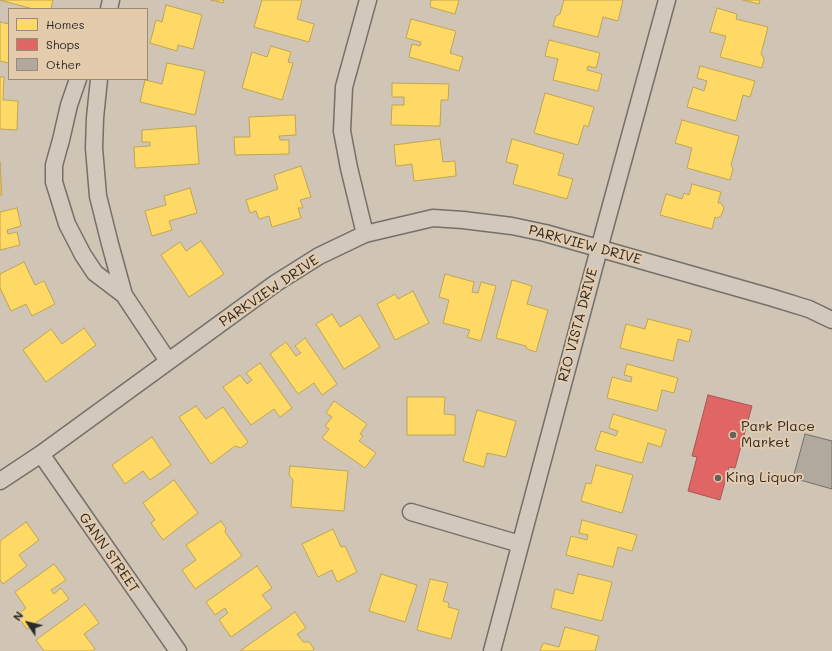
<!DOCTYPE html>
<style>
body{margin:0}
#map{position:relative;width:832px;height:651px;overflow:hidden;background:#d0c4b4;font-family:Mali,sans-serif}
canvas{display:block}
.legend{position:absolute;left:8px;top:8px;width:140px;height:72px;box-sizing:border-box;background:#e4cbac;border:1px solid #9a8b78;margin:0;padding:5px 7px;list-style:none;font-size:12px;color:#2b2b2b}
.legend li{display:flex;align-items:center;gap:8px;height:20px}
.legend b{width:20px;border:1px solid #9a8b78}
.north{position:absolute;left:8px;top:603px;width:40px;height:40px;-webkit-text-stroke:3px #e4cbac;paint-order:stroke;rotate:305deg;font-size:11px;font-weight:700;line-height:16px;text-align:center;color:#2b2b2b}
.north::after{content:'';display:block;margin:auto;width:14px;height:18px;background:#2b2b2b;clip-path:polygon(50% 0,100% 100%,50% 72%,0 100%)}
</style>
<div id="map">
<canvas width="832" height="651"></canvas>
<ul class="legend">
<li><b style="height:11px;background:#ffd966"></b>Homes</li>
<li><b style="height:11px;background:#e06666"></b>Shops</li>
<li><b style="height:11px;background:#b2a99e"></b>Other</li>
</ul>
<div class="north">N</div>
</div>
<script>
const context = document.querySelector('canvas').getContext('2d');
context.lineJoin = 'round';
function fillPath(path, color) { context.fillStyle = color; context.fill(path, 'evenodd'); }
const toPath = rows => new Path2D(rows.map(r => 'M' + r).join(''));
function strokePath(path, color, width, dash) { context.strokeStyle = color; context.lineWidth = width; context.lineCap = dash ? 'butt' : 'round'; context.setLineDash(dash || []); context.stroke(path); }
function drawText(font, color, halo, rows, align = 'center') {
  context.font = font + ' Mali,sans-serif'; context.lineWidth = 4; context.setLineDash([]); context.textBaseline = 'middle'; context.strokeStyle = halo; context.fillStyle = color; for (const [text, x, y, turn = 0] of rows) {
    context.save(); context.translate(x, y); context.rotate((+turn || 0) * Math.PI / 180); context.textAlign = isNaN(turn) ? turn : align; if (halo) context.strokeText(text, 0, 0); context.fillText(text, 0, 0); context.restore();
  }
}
const homes = toPath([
 [0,0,53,0,51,9,33,9,0,0],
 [211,0,224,0,223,3,211,0],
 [262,0,302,0,297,19,314,24,309,42,254,27,262,0],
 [431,0,459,0,455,14,430,7,431,0],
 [564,0,623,0,618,21,603,17,598,37,553,26,556,16,560,14,564,0],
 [743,0,760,0,759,4,743,0],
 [166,5,202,15,193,49,178,45,177,51,150,43,156,20,162,22,166,5],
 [717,8,737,14,736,19,768,27,761,54,764,59,762,68,720,57,726,36,710,32,717,8],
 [411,19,456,31,450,53,463,57,459,71,409,57,412,44,420,46,421,42,406,38,411,19],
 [0,22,9,24,9,63,0,61,0,22],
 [549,40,600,53,596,68,588,66,587,70,602,74,598,91,553,80,558,59,545,56,549,40],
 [271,46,291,52,288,62,293,63,282,100,242,88,252,52,267,57,271,46],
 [167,63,205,71,195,115,140,102,145,80,162,84,167,63],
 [700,66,755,81,750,97,743,95,736,121,687,107,693,87,704,91,707,81,697,78,700,66],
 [0,77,4,77,3,100,18,101,17,130,0,129,0,77],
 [392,83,449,84,448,100,441,100,440,126,391,125,392,105,404,105,404,97,392,97,392,83],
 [545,93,594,107,588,127,584,125,578,145,534,133,545,93],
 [295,115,296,135,279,136,280,140,289,140,289,154,235,155,234,137,250,137,249,117,295,115],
 [682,120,739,136,731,165,733,169,730,180,687,168,692,148,675,143,682,120],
 [196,126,199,164,135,168,134,147,150,146,150,142,142,142,142,130,196,126],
 [440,139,443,162,455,161,456,176,414,181,412,164,396,166,394,145,440,139],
 [512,139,564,154,558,175,573,179,567,199,513,184,518,165,506,162,512,139],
 [0,162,2,195,0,195,0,162],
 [301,166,311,197,300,200,303,208,298,208,301,218,272,227,269,216,259,219,256,211,250,213,246,200,278,189,274,175,301,166],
 [692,184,721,192,718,203,721,203,724,208,721,216,717,218,715,217,712,229,660,215,666,194,682,199,684,193,689,195,692,184],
 [190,188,197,213,169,221,172,230,152,236,145,211,166,205,164,196,190,188],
 [17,208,21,226,7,230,8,234,17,232,20,245,0,250,0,212,17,208],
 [201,241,224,274,189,297,161,255,180,242,186,251,201,241],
 [24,262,35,285,44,281,55,304,32,316,26,304,11,311,0,288,0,274,24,262],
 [445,274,474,282,472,292,478,293,481,282,496,286,481,341,467,337,470,330,443,323,449,300,439,297,445,274],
 [512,280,532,286,527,304,548,310,536,352,527,349,526,346,496,338,512,280],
 [413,291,429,323,395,340,377,304,395,294,398,299,413,291],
 [332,314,340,327,360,315,380,347,344,369,316,324,332,314],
 [648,319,692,330,689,342,678,339,673,361,620,348,626,324,645,329,648,319],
 [84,328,96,345,46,382,23,350,51,329,62,344,84,328],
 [305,338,337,384,322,395,314,383,298,394,270,354,286,342,296,356,301,353,295,346,305,338],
 [260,363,292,408,280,417,274,409,251,425,223,387,240,375,247,384,252,380,246,373,260,363],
 [627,364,678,378,674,393,662,390,657,411,607,398,612,377,631,382,632,377,624,375,627,364],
 [407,397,445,397,444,414,455,415,455,435,407,435,407,397],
 [334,401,367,424,360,434,363,436,359,441,376,453,365,468,322,438,329,429,325,426,332,417,326,413,334,401],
 [196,406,206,419,223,407,248,442,241,448,235,446,211,464,179,417,196,406],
 [477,410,516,421,506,457,487,453,484,467,463,461,477,410],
 [613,414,666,430,661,447,648,443,642,463,595,450,601,431,616,436,618,431,609,428,613,414],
 [152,437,171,465,150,480,143,471,125,484,112,465,152,437],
 [596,465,633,475,622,513,581,501,586,483,591,484,596,465],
 [290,466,348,471,344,511,291,507,293,480,289,475,290,466],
 [174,480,198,513,163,540,151,523,155,520,143,503,174,480],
 [582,520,637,535,632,551,618,547,613,567,566,555,571,536,587,540,588,535,579,533,582,520],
 [221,521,226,528,225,532,242,556,195,589,182,570,196,560,186,545,221,521],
 [26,522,39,540,19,555,27,566,3,584,0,580,0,541,26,522],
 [333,529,341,547,345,546,357,572,337,582,332,570,318,577,302,544,333,529],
 [54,564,66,580,51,590,54,594,61,588,69,599,27,629,17,615,26,608,15,592,54,564],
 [257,566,272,588,262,595,272,608,231,637,219,620,228,613,225,608,215,615,206,602,257,566],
 [381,574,417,585,405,622,369,611,381,574],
 [578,574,612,582,602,621,551,608,555,589,573,594,578,574],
 [430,579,448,583,443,601,449,603,448,607,459,610,451,639,417,630,430,579],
 [85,604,99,623,84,634,95,649,92,651,44,651,36,640,85,604],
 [295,612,306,628,297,634,303,642,309,642,314,649,312,651,240,651,295,612],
 [565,627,599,636,595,651,540,651,543,643,559,647,565,627]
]);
const shops = toPath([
 [708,395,752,406,735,468,729,467,720,500,688,491,697,457,692,456,708,395]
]);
const building = toPath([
 [805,434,832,441,832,489,793,478,805,434]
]);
const street = toPath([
 [109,9,111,0],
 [78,79,69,105,61,140,54,165,54,182,67,224,83,255,95,273,124,295],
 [99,79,95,118,94,148,98,196,110,244,124,295,168,361],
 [365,234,349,168,342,131,344,87,368,0],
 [41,454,178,651],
 [0,481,41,454,276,283,319,256,365,234,433,218,463,220,512,226,545,233,770,297,809,309,832,320],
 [411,512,520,544],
 [492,651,599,249,667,0]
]);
const markers = [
 [733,435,4,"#65615b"],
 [718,478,4,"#65615b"]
];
const streetNames = [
 ["PARKVIEW DRIVE",585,245,15],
 ["PARKVIEW DRIVE",269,291,-34],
 ["RIO VISTA DRIVE",578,325,-75],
 ["GANN STREET",109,553,55]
];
const poiNames = [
 ["Park Place",741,427],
 ["Market",741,443],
 ["King Liquor",726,478]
];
fillPath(homes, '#ffd966');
strokePath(homes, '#bfa554', 1);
fillPath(shops, '#e06666');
strokePath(shops, '#aa5454', 1);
fillPath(building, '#b2a99e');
strokePath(building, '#757069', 1);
strokePath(street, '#757069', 19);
strokePath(street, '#d2c8bc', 16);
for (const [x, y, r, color] of markers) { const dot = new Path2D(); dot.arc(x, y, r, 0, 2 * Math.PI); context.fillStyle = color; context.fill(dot); strokePath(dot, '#e4cbac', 1.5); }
drawText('14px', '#2b2b2b', '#e4cbac', streetNames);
drawText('14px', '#2b2b2b', '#e4cbac', poiNames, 'left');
</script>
